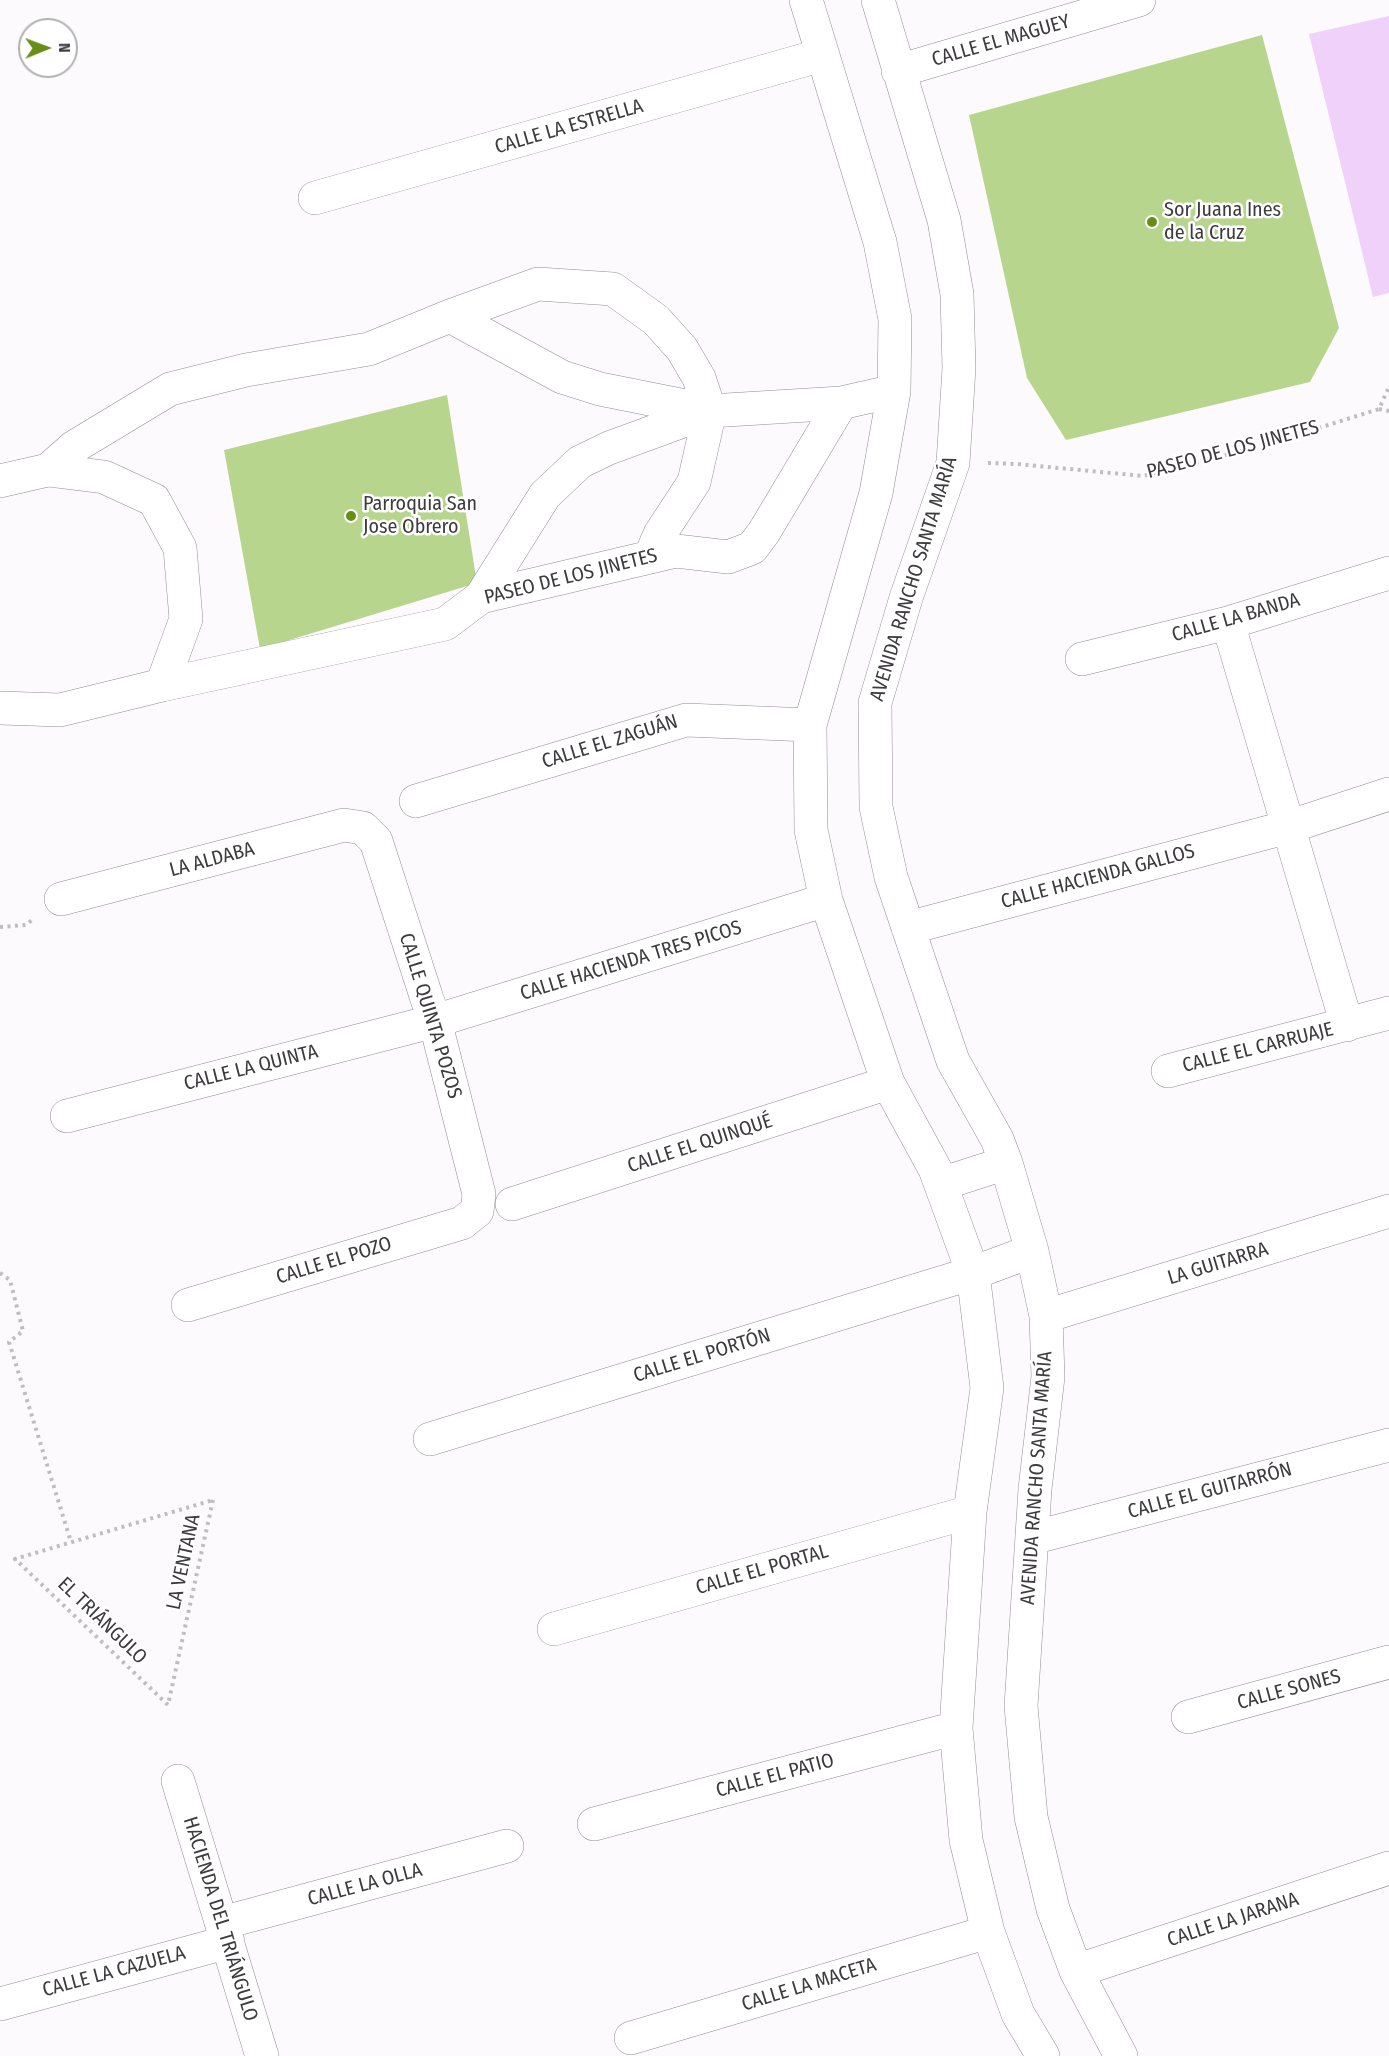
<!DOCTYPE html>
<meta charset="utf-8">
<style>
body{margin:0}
#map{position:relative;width:1389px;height:2056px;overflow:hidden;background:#fdfafe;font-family:"Fira Sans Condensed",sans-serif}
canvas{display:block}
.north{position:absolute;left:18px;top:18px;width:60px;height:60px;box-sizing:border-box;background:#fff;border:2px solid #b2b1b2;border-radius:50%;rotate:89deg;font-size:16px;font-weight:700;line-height:24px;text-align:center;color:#3e3b3f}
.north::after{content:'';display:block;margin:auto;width:21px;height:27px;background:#698e18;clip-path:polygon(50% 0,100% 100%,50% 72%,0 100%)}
</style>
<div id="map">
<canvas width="1389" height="2056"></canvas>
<div class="north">N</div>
</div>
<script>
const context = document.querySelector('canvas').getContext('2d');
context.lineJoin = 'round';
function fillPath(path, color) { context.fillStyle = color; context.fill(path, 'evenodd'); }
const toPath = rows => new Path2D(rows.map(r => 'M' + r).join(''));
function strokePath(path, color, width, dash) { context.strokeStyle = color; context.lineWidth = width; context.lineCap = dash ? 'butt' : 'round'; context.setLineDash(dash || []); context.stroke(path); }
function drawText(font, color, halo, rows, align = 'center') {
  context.font = font + ' "Fira Sans Condensed",sans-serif'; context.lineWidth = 5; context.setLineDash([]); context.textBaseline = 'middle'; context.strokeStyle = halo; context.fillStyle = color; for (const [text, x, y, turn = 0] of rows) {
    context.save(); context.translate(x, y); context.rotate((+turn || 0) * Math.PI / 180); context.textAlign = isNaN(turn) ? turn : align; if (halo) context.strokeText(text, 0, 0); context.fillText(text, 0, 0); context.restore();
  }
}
const green = toPath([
 [1389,16,1389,293,1373,297,1309,34]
]);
const building = toPath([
 [1262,35,1339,328,1310,382,1066,440,1027,378,969,115],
 [447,395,477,583,260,649,224,450]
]);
const path = toPath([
 [1379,409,1389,411],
 [988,463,1017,464,1143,476,1261,446,1379,409,1389,387],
 [0,927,26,925,33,919],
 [0,1273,10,1280,23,1331,9,1342,71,1542],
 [213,1500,168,1705,15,1559,213,1500]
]);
const minor = toPath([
 [806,0,880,242,895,319,894,391,876,493,810,725,811,830,826,900,888,1083,935,1169,973,1273,987,1388,970,1512,956,1728,966,1840,988,1932,1018,2014,1043,2056],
 [878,0,944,220,957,294,959,368,953,463,906,598,875,703,876,807,891,877,953,1061,997,1139,1006,1163,1032,1251,1046,1316,1048,1377,1035,1489,1021,1706,1031,1817,1053,1909,1076,1971,1121,2056],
 [898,71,1139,0],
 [315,198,822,55],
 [450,316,562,377,600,389,710,411,694,482,660,534,650,557],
 [48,470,104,477,154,500,180,548,186,619,162,685],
 [0,481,48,470,74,447,170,389,246,370,369,349,450,316,538,284,613,289,656,320,682,349,699,378,710,411],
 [481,597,545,495,580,462,609,448,710,411,841,403],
 [1228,623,1347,1025],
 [1082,659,1228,623,1389,573],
 [0,708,60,710,162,685,445,624,481,597,676,551,728,557,752,548,764,532,841,403,894,391],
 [416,801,686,720,810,725],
 [61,899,344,825,363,828,376,841,427,999,435,1021,479,1194,477,1211,462,1223,188,1305],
 [908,928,1288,827,1389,794],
 [1168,1071,1389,1013],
 [67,1116,435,1021,826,900],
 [941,1184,1006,1163],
 [512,1204,888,1083],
 [1046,1316,1389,1211],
 [430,1439,973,1273,1032,1251],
 [1032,1538,1389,1445],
 [554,1629,970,1512],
 [1188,1717,1389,1662],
 [178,1781,262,2056],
 [594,1824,956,1728],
 [222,1923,507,1846],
 [1076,1971,1389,1868],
 [0,2004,228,1942],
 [631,2038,988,1932]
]);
const markers = [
 [1152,222,6,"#698e18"],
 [351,516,6,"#698e18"]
];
const streetNames = [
 ["CALLE EL MAGUEY",1001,41,-16],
 ["CALLE LA ESTRELLA",569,127,-16],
 ["PASEO DE LOS JINETES",1233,450,-15],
 ["PASEO DE LOS JINETES",571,577,-14],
 ["AVENIDA RANCHO SANTA MARÍA",914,579,-73],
 ["CALLE LA BANDA",1236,618,-16],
 ["CALLE EL ZAGUÁN",610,742,-17],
 ["LA ALDABA",212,860,-15],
 ["CALLE HACIENDA GALLOS",1098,877,-15],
 ["CALLE HACIENDA TRES PICOS",631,961,-17],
 ["CALLE QUINTA POZOS",430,1016,73],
 ["CALLE EL CARRUAJE",1258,1048,-14],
 ["CALLE LA QUINTA",251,1068,-14],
 ["CALLE EL QUINQUÉ",700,1144,-18],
 ["CALLE EL POZO",334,1261,-17],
 ["LA GUITARRA",1218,1264,-17],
 ["CALLE EL PORTÓN",702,1356,-17],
 ["AVENIDA RANCHO SANTA MARÍA",1037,1478,-86],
 ["CALLE EL GUITARRÓN",1210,1491,-15],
 ["LA VENTANA",184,1562,-78],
 ["CALLE EL PORTAL",762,1570,-16],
 ["EL TRIÁNGULO",102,1621,44],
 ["CALLE SONES",1289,1690,-15],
 ["CALLE EL PATIO",775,1776,-15],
 ["CALLE LA OLLA",365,1885,-15],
 ["HACIENDA DEL TRIÁNGULO",220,1919,73],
 ["CALLE LA JARANA",1233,1920,-18],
 ["CALLE LA CAZUELA",114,1972,-15],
 ["CALLE LA MACETA",809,1985,-17]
];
const poiNames = [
 ["Sor Juana Ines",1164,210],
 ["de la Cruz",1164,233],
 ["Parroquia San",363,504],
 ["Jose Obrero",363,527]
];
fillPath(green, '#f0d1fa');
fillPath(building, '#b8d58e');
strokePath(minor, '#938c95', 34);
strokePath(path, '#c0bdc1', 4, [3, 4.5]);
strokePath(minor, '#fff', 33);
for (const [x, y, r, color] of markers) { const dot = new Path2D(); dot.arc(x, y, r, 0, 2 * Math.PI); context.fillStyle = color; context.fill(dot); strokePath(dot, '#fff', 2); }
drawText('20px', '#3e3b3f', '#fff', streetNames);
drawText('20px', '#3e3b3f', '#fff', poiNames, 'left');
</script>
